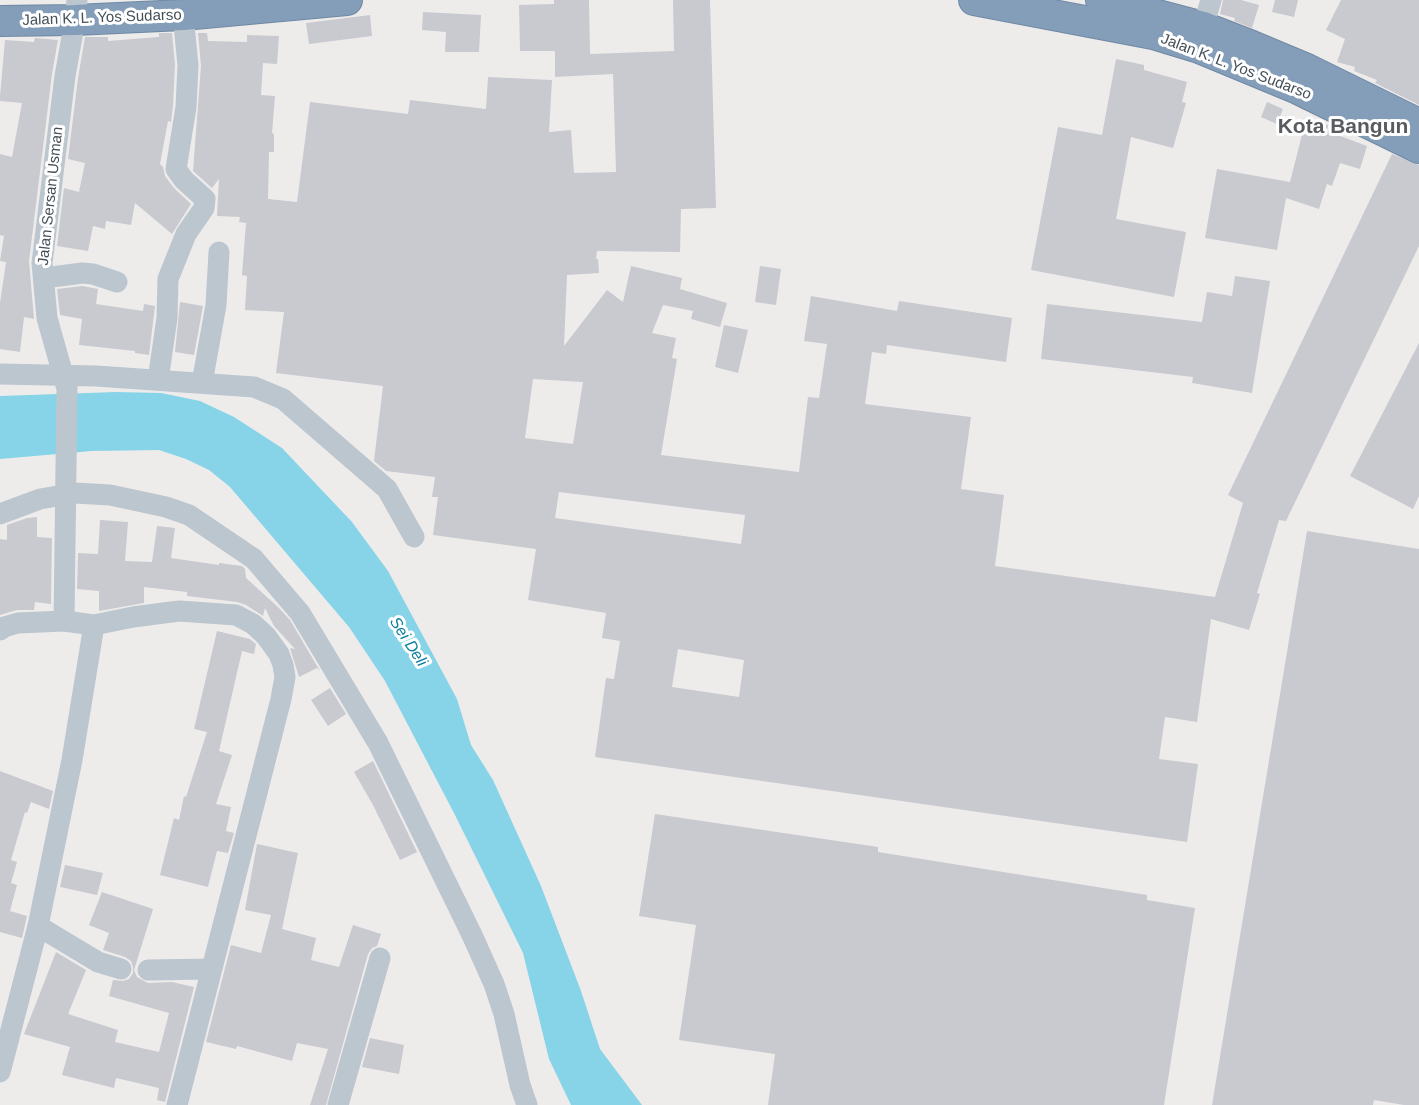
<!DOCTYPE html>
<style>
body{margin:0}
canvas{display:block;background:#eeebeb}
</style>
<canvas width="1419" height="1105"></canvas>
<script>
const context = document.querySelector('canvas').getContext('2d');
context.lineJoin = 'round';
function fillPath(path, color) { context.fillStyle = color; context.fill(path, 'evenodd'); }
const toPath = rows => new Path2D(rows.map(r => 'M' + r).join(''));
function strokePath(path, color, width, dash) { context.strokeStyle = color; context.lineWidth = width; context.lineCap = dash ? 'butt' : 'round'; context.setLineDash(dash || []); context.stroke(path); }
function drawText(font, color, halo, rows, align = 'center') {
  context.font = font + ' Arial,sans-serif'; context.lineWidth = 6; context.setLineDash([]); context.textBaseline = 'middle'; context.strokeStyle = halo; context.fillStyle = color; for (const [text, x, y, turn = 0] of rows) {
    context.save(); context.translate(x, y); context.rotate((+turn || 0) * Math.PI / 180); context.textAlign = isNaN(turn) ? turn : align; if (halo) context.strokeText(text, 0, 0); context.fillText(text, 0, 0); context.restore();
  }
}
const water = toPath([
 [116,392,161,393,200,401,234,417,282,448,352,522,388,571,457,699,471,745,493,780,541,886,581,991,600,1049,642,1105,571,1105,549,1059,523,953,455,815,385,681,349,627,230,487,209,470,186,459,159,450,92,451,0,459,0,396]
]);
const building = toPath([
 [554,0,589,0,590,54,674,51,673,0,710,0,716,208,681,209,680,252,597,251,596,259,598,259,599,273,567,275,564,346,607,290,623,302,631,266,682,278,680,289,727,303,720,327,691,319,693,311,663,305,652,333,676,338,672,358,677,359,661,455,799,472,808,397,819,398,827,344,804,341,811,296,897,311,899,301,1012,318,1006,362,887,345,886,354,872,352,865,404,971,417,961,489,1004,495,995,566,1215,597,1243,503,1228,495,1392,154,1419,165,1419,246,1286,521,1279,520,1257,593,1260,594,1249,630,1211,619,1197,722,1165,717,1159,759,1198,764,1187,842,595,757,606,678,614,679,620,641,602,638,606,613,528,600,536,549,433,535,438,497,432,497,435,477,386,471,374,461,383,386,276,373,284,312,245,310,247,276,242,275,246,223,239,222,240,217,217,216,219,179,212,188,193,171,201,66,198,33,207,33,208,41,247,42,247,35,279,36,277,64,263,63,261,95,275,96,272,133,274,134,274,152,269,152,268,199,297,202,310,102,408,114,410,100,486,109,488,77,552,80,549,132,571,130,574,173,616,172,613,74,555,77,555,51,520,51,519,5,554,4],
 [533,379,583,382,573,444,525,438],
 [559,492,745,515,741,544,555,518],
 [678,649,744,660,739,697,672,687],
 [1223,0,1241,0,1259,5,1252,28,1234,21,1235,18,1220,14],
 [1275,0,1298,0,1294,17,1272,12],
 [1341,0,1419,0,1419,105,1375,83,1377,80,1354,71,1355,67,1337,62,1345,39,1326,30],
 [423,12,481,15,479,52,445,52,446,32,422,30],
 [370,15,372,36,309,44,306,23],
 [159,33,172,33,175,65,173,106,171,122,168,121,160,164,163,167,165,176,174,188,191,204,172,234,135,203,131,225,106,221,105,229,93,226,88,251,57,246,64,188,79,192,85,163,68,159,78,78,85,37,108,37,108,41,159,37],
 [35,38,58,40,52,74,29,261,34,319,24,317,20,352,0,349,0,303,6,262,0,261,4,236,0,235,0,154,12,157,22,103,0,101,0,96,5,40,34,42],
 [1116,59,1144,65,1144,70,1187,82,1182,102,1186,103,1173,148,1131,137,1116,219,1186,232,1174,297,1031,270,1058,127,1102,135],
 [1267,102,1283,109,1277,124,1261,117],
 [1306,119,1328,125,1327,131,1367,146,1360,169,1340,163,1332,186,1327,184,1319,209,1286,198,1277,250,1205,238,1217,169,1290,182],
 [760,266,781,269,776,305,755,302],
 [1235,276,1270,281,1252,393,1192,383,1193,377,1041,359,1047,304,1202,322,1207,292,1232,296],
 [82,286,98,289,96,304,143,311,144,304,155,306,149,355,135,353,135,351,79,345,82,319,60,315,57,289],
 [180,302,203,306,194,355,175,352],
 [724,325,748,330,738,373,715,367],
 [1419,343,1419,496,1413,509,1350,476],
 [37,517,37,537,52,538,51,604,35,602,34,610,17,610,0,615,0,539,7,540,7,525,27,518],
 [100,520,128,522,125,561,152,562,157,526,175,528,171,558,219,565,219,563,242,566,245,569,246,578,278,607,290,620,320,671,317,668,299,677,290,648,295,649,274,626,265,608,263,616,246,605,237,602,187,596,187,592,144,587,144,603,99,611,99,591,77,589,78,553,98,554],
 [1307,531,1419,549,1419,1105,1404,1105,1374,1100,1373,1105,1212,1105],
 [217,631,250,639,256,644,254,654,242,651,219,751,232,755,216,804,231,807,226,831,234,833,228,853,217,851,208,887,160,875,174,818,179,820,184,796,186,797,207,732,194,729],
 [330,688,346,714,328,726,311,700],
 [373,761,417,852,400,860,373,805,354,772],
 [0,771,53,791,49,809,31,802,27,813,25,812,11,860,17,862,11,883,17,885,10,911,27,916,22,938,0,932],
 [655,814,878,847,878,852,1147,895,1147,900,1195,908,1164,1105,768,1105,775,1054,679,1040,696,925,639,916],
 [257,844,298,853,282,929,316,938,311,960,339,967,353,925,381,934,377,946,372,948,368,954,326,1105,310,1105,328,1049,297,1043,292,1061,237,1046,236,1049,206,1042,231,945,261,953,271,915,245,910],
 [65,865,103,873,97,895,60,887],
 [102,892,153,909,134,970,137,977,148,983,172,982,194,987,165,1102,157,1100,159,1088,116,1078,114,1088,62,1075,70,1047,24,1034,56,952,86,970,68,1014,118,1030,115,1042,159,1052,169,1013,109,996,113,980,123,981,129,979,133,973,133,967,131,961,125,957,103,950,109,933,89,925],
 [370,1038,404,1045,399,1074,362,1067]
]);
const minor = toPath([
 [1203,27,1211,0],
 [44,278,82,273,93,274,117,282],
 [0,374,96,376,254,387,283,399,387,489,414,537],
 [158,380,167,318,168,279,186,234,204,208,205,199,184,180,176,169,186,107,188,65,183,15],
 [202,383,216,305,219,252],
 [0,514,40,499,75,493,110,495,166,507,189,515,254,559,300,613,378,743,472,935,494,984,504,1014,520,1085,527,1105],
 [64,621,67,389,47,318,42,263,65,76,75,20,77,0],
 [94,625,133,617,179,611,236,615,253,624,266,636,279,654,283,665,285,677,281,699,177,1105],
 [0,630,4,627,18,623,64,621,94,625,72,760,38,926,0,1072],
 [38,926,98,962,121,969],
 [148,970,211,969],
 [338,1105,380,958]
]);
const highway = toPath([
 [974,0,1153,34,1199,48,1298,89,1419,148],
 [1101,0,1203,27,1252,46,1307,69,1419,124],
 [0,21,75,20,183,15,347,0]
]);
const streetNames = [
 ["Jalan K. L. Yos Sudarso",102,18,-2],
 ["Jalan K. L. Yos Sudarso",1236,67,21],
 ["Jalan Sersan Usman",51,196,-84]
];
const waterNames = [
 ["Sei Deli",408,642,57]
];
const districtNames = [
 ["Kota Bangun",1343,127]
];
fillPath(water, '#87d4e8');
fillPath(building, '#c8cad0');
strokePath(highway, '#6f89a5', 32);
strokePath(minor, '#bcc6ce', 21);
strokePath(highway, '#849eb9', 30);
drawText('15px', '#444f58', '#fff', streetNames);
drawText('italic 16px', '#10819f', '#fff', waterNames);
drawText('bold 21px', '#585c60', '#fff', districtNames);
</script>
